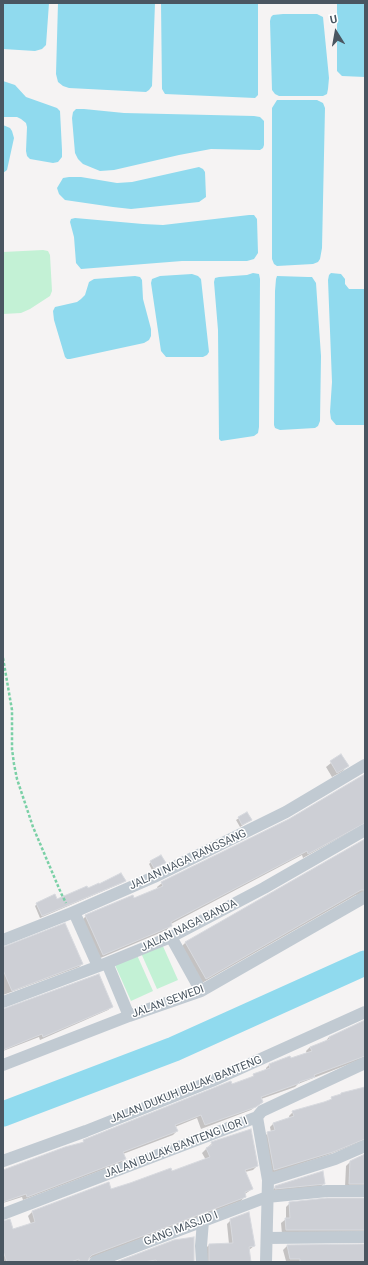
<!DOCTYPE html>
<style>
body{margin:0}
#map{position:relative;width:368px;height:1265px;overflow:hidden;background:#f5f3f3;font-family:Roboto,sans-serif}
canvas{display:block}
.frame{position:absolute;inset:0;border:4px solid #4a5661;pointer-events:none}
.north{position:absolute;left:316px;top:12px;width:40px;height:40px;-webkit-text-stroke:3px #fff;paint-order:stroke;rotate:349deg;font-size:11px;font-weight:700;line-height:16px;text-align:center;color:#4a5661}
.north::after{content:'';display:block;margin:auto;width:14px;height:18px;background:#4a5661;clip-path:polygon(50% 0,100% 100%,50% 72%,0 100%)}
</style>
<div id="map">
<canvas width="368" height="1265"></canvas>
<div class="frame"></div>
<div class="north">U</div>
</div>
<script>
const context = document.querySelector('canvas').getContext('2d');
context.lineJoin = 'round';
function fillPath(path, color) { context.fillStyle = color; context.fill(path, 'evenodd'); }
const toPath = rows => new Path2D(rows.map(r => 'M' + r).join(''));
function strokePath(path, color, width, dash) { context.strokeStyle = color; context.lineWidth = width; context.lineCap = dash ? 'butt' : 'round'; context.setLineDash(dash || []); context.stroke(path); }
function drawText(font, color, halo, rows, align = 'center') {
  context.font = font + ' Roboto,sans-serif'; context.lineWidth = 3; context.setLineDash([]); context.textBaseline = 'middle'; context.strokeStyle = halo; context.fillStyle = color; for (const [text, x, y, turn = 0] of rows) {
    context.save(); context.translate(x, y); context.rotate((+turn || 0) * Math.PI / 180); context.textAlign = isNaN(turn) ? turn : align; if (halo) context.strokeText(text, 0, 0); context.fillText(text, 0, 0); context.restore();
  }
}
const green = toPath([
 [43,250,48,251,50,255,52,291,50,296,30,309,21,313,3,314,3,252],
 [162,944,178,980,157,989,141,953],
 [137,955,153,991,131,1001,115,965]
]);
const water = toPath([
 [3,3,49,3,46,45,42,49,35,51,3,49],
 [58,3,155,3,152,86,149,90,146,92,69,88,63,86,58,82,56,74],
 [161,3,258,3,258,95,255,98,165,94,162,89],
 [337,3,365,3,365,77,342,76,337,71],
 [283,14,317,14,323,17,329,78,328,89,327,94,323,96,279,96,275,94,272,90,270,21,271,17,273,15],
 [3,81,15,85,26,97,57,108,60,111,62,150,62,157,58,162,53,163,30,159,27,156,26,151,27,127,26,123,21,119,17,117,3,117],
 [277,100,317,100,323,103,325,108,322,248,320,259,318,262,313,264,277,266,274,264,272,259,272,108],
 [76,109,84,109,124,113,254,116,260,117,264,121,264,145,263,148,260,150,211,149,179,155,114,170,100,171,83,164,78,159,75,153,72,118,73,112],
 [3,125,10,128,12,131,14,138,7,170,3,173],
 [199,167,203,169,205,172,206,197,199,202,131,209,113,207,65,200,59,194,57,188,63,178,69,177,81,177,117,183,132,182],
 [249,215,254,215,257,219,258,253,254,259,247,261,182,261,81,269,76,263,74,237,70,222,71,219,75,218,143,224,163,225],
 [253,273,259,274,260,279,259,427,258,433,254,436,221,441,219,439,218,330,214,282,215,278,219,277,247,275],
 [331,273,341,274,345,279,345,284,349,289,365,289,365,425,336,425,331,419,330,412,332,382,328,280,329,275],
 [192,274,198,276,201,279,209,352,207,355,203,357,166,357,161,351,151,283,152,279,160,276],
 [135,276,140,277,142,280,143,299,151,329,151,336,149,340,144,343,70,359,67,359,65,357,54,320,53,311,55,307,77,302,81,299,85,295,89,282,94,279],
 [277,276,308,277,312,277,316,283,321,356,320,421,318,426,315,428,280,430,275,428,274,425,275,291,276,279]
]);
const shadow = toPath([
 [341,755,347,766,343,771,332,777,326,767],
 [365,775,365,829,359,827,303,858,302,855,171,924,171,925,167,930,98,959,81,921,86,916,134,899,158,889,157,887,162,883,290,819],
 [247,813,251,820,240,827,236,820],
 [365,840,365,893,363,894,356,895,202,983,181,947,185,943],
 [151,862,164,863,152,870,149,864],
 [125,881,122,883,40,918,35,906,37,904,57,900,87,889],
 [3,949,82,964,79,967,3,995],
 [112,1007,108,1010,40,1040,39,1037,3,1051,3,1010],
 [365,1022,365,1062,362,1059,298,1084,295,1087,261,1099,262,1102,251,1110,201,1129,197,1118,175,1127,177,1131,173,1135,123,1154,125,1159,121,1163,23,1200,22,1197,3,1203,3,1171,80,1144,84,1141,249,1079,254,1075,266,1070,266,1068,270,1064,307,1054,306,1051,310,1047,325,1042,329,1037],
 [365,1087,365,1143,358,1143,328,1155,270,1174,264,1137,268,1133,271,1132,270,1127,274,1123,290,1119,289,1116,293,1112,328,1102,332,1098],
 [212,1143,257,1166,253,1170,245,1172,252,1189,245,1194,245,1196,241,1201,88,1259,87,1262,3,1262,3,1225,13,1230,31,1224,28,1216,32,1212,108,1183,110,1190,172,1172,206,1160,202,1153],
 [365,1155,365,1188,345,1187,346,1166,350,1162],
 [324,1183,321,1187,272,1191,276,1186],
 [365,1199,365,1236,282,1234,281,1223,286,1219,286,1207,290,1203],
 [231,1220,254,1246,249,1250,250,1262,205,1262,205,1249,209,1245,229,1244,227,1224],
 [174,1241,194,1262,119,1262],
 [287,1246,365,1246,365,1262,281,1262,286,1261,283,1250]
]);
const river = toPath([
 [3,1114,174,1049,365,963]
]);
const building = toPath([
 [341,754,349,766,337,773,330,761,341,754],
 [365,774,365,823,308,854,307,851,171,922,172,926,103,955,85,915,133,895,134,898,163,886,161,882,289,819,365,774],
 [247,812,252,820,242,825,238,817,247,812],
 [365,839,365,890,361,890,206,979,185,942,365,839],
 [161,855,166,863,154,868,150,861,161,855],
 [121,873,126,881,42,916,36,903,55,894,57,899,87,886,88,888,99,883,99,884,121,873],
 [65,923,83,964,12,991,3,970,3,947,65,923],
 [99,974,113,1007,43,1037,42,1034,3,1050,3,1009,99,974],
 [365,1020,365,1056,314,1075,315,1077,299,1082,300,1083,261,1097,263,1102,256,1107,205,1125,201,1115,175,1125,178,1131,123,1152,126,1159,27,1197,26,1194,3,1202,3,1170,65,1147,84,1142,83,1140,231,1081,232,1084,254,1076,253,1074,270,1068,269,1064,290,1056,291,1058,312,1051,310,1047,330,1039,329,1037,365,1020],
 [365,1087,365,1139,333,1152,274,1170,267,1132,275,1130,273,1123,294,1116,292,1111,324,1102,332,1099,331,1097,341,1094,341,1093,365,1087],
 [251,1129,258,1166,245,1170,253,1189,245,1192,246,1197,92,1255,89,1258,88,1262,79,1262,79,1259,71,1262,7,1262,3,1251,3,1221,10,1219,13,1229,35,1222,32,1211,109,1182,111,1189,130,1183,171,1168,172,1171,210,1157,206,1148,212,1145,211,1142,251,1129],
 [365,1154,365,1184,349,1184,350,1161,365,1154],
 [323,1171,325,1184,275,1189,275,1186,323,1171],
 [327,1198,365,1198,365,1230,286,1230,285,1218,290,1218,289,1202,327,1198],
 [249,1212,255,1246,249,1247,251,1262,209,1262,209,1244,233,1243,230,1219,249,1212],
 [194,1237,194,1262,157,1262,156,1260,143,1262,116,1262,174,1240,194,1237],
 [365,1244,365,1262,300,1262,300,1259,290,1259,287,1245,365,1244]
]);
const path = toPath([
 [3,658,12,710,12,749,14,764,17,779,33,827,61,893,66,903]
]);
const street = toPath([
 [74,912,98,966],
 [171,937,201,991],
 [3,940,74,912,154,877,286,812,365,765],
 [107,963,129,1016],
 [3,1002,107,963,171,937,264,888,365,830],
 [3,1065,129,1016,201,991,365,897],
 [257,1117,268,1180,266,1262],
 [3,1161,86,1131,212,1081,365,1012],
 [268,1180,335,1159,365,1146],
 [3,1214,257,1117,262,1111,365,1063],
 [267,1238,365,1237],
 [95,1262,267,1197,327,1191,365,1191],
 [202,1262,201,1246,203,1221]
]);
const streetNames = [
 ["JALAN NAGA RANGSANG",188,860,-25],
 ["JALAN NAGA BANDA",189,926,-26],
 ["JALAN SEWEDI",168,1002,-20],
 ["JALAN DUKUH BULAK BANTENG",186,1090,-22],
 ["JALAN BULAK BANTENG LOR I",176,1148,-21],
 ["GANG MASJID I",181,1229,-21]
];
fillPath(green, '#c3f1d5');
fillPath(water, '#90daee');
fillPath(shadow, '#0003');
strokePath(river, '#90daee', 25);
fillPath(building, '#cdcfd5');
strokePath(building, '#d7d9de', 1);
strokePath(path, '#7ad0a6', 2.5, [3, 2]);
strokePath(street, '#c1cad2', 12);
drawText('11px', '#4a5661', '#fff', streetNames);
</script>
